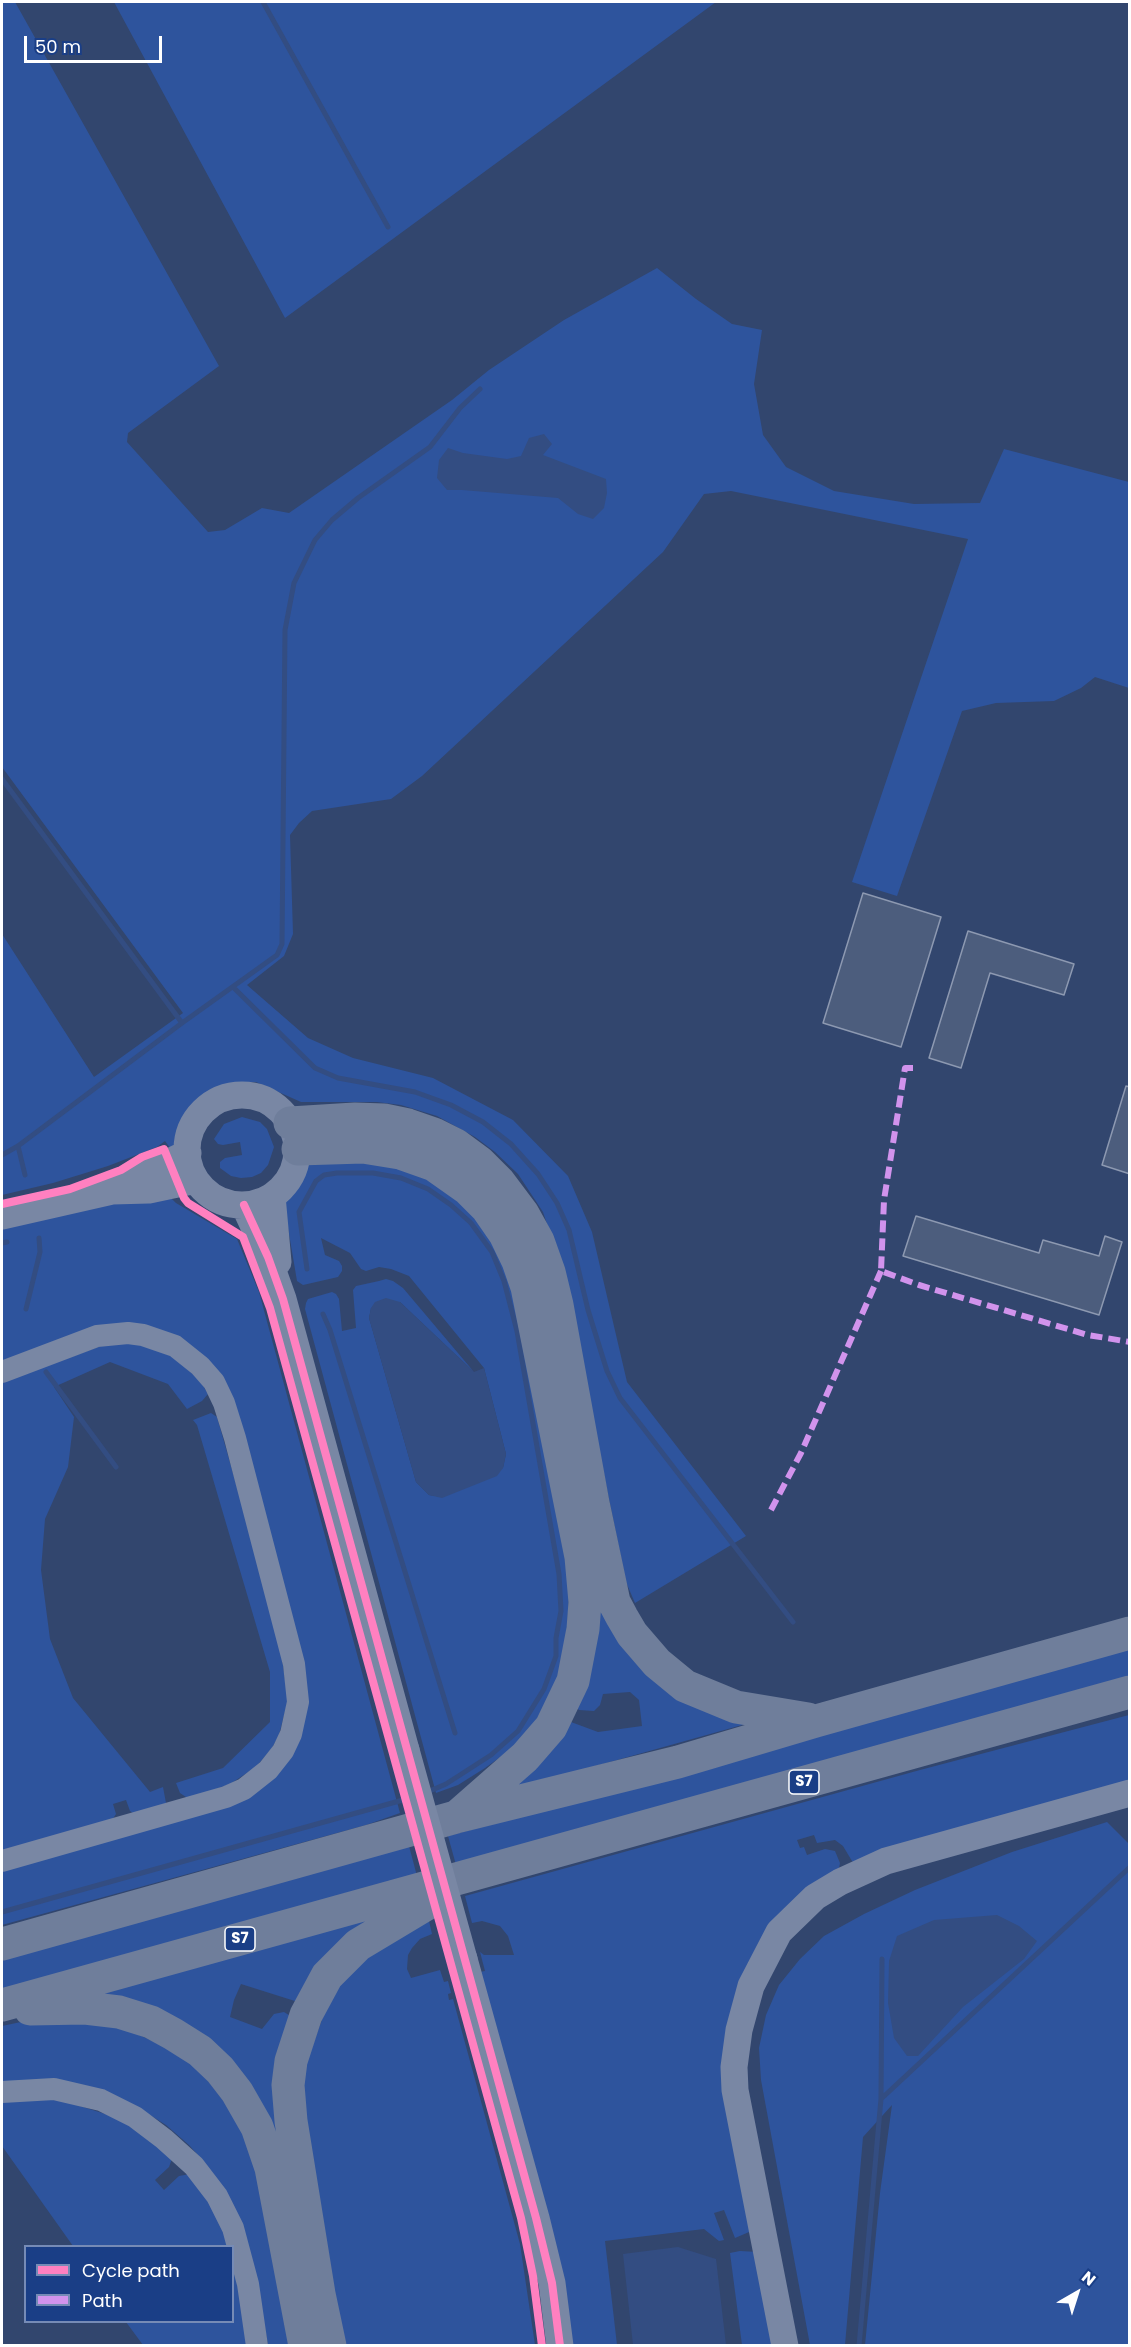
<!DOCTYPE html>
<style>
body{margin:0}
#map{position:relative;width:1131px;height:2347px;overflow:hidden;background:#32466e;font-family:Poppins,sans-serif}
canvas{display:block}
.frame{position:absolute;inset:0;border:3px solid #fff;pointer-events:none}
.legend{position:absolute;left:24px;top:2245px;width:210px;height:78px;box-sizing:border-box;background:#1a3e86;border:2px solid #768bb6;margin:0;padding:8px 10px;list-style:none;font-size:18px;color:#fff}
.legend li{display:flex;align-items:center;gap:12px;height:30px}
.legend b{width:30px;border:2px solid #768bb6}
.north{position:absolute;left:1047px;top:2263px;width:60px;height:60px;-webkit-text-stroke:4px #1a3e86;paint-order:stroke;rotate:39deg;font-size:16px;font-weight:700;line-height:24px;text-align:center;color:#fff}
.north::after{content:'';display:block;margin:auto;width:21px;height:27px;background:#fff;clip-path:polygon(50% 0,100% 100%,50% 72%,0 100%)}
.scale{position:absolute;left:24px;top:36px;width:138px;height:27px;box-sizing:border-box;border:3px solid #fff;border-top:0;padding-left:8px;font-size:18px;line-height:21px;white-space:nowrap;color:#fff;-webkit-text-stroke:4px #1a3e86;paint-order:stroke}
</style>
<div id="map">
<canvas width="1131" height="2347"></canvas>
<div class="frame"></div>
<ul class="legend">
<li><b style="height:8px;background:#ff80c0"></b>Cycle path</li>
<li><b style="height:8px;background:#d193ec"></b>Path</li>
</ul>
<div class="north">N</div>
<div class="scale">50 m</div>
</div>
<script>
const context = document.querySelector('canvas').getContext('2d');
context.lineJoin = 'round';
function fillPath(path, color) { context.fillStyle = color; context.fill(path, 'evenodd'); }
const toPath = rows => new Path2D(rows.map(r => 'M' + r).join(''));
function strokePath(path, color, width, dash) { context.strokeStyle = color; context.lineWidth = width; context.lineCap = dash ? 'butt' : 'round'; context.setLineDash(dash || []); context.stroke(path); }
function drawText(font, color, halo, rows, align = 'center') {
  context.font = font + ' Poppins,sans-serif'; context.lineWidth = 4.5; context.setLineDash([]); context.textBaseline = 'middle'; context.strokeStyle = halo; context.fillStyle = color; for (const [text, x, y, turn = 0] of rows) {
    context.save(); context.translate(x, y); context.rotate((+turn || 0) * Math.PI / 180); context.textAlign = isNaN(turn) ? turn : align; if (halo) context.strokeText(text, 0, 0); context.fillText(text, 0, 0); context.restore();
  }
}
const green = toPath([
 [2,2,15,2,219,366,128,433,127,442,208,532,225,530,262,508,289,513,452,400,489,370,564,320,657,268,696,299,732,324,762,330,754,384,763,435,786,467,834,491,914,504,980,503,1004,449,1129,482,1129,688,1095,677,1081,688,1054,701,996,703,962,711,897,896,852,882,968,539,731,491,704,494,663,552,422,776,391,799,312,811,299,823,290,835,293,934,284,956,247,985,308,1038,353,1058,433,1078,513,1120,568,1176,592,1232,627,1382,746,1536,635,1603,626,1582,562,1269,543,1212,518,1174,495,1152,475,1137,437,1116,401,1105,377,1102,301,1102,256,1082,240,1082,215,1088,205,1096,189,1116,181,1139,170,1148,165,1141,157,1147,108,1166,53,1183,2,1195,2,934,94,1077,183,1013,2,767],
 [114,2,716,2,285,318],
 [242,1117,260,1122,267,1129,274,1147,268,1165,261,1173,252,1177,241,1178,231,1176,220,1168,220,1162,225,1158,242,1155,240,1142,223,1145,218,1144,214,1139,224,1124],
 [324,1155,429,1172,502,1244,572,1557,564,1667,536,1725,513,1748,485,1768,458,1785,436,1793,305,1309,306,1303,308,1299,332,1292,336,1294,339,1299,342,1331,356,1328,353,1290,356,1286,379,1281,386,1279,393,1281,403,1288,474,1372,400,1302,371,1308,369,1318,416,1482,429,1495,442,1497,503,1468,506,1454,484,1368,409,1276,391,1269,379,1267,366,1271,361,1269,350,1253,321,1238,325,1255,339,1261,342,1266,342,1271,338,1277,303,1285,297,1281,284,1204,286,1197,307,1167,312,1161],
 [143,1196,170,1197,176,1203,237,1239,259,1292,400,1813,366,1825,2,1925,2,1871,233,1804,301,1730,242,1434,166,1332,2,1361,2,1228],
 [107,1344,141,1344,176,1358,201,1382,208,1394,202,1401,187,1409,168,1384,110,1362,54,1387,74,1417,68,1467,45,1519,41,1570,50,1639,73,1698,150,1792,163,1787,166,1803,137,1816,130,1811,126,1800,113,1804,116,1814,110,1823,2,1854,2,1381],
 [211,1413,217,1417,278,1631,288,1700,279,1735,272,1748,256,1767,230,1784,189,1799,180,1793,176,1783,223,1768,270,1722,270,1672,197,1425,193,1420],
 [598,1599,613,1617,760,1720,510,1790,571,1722,598,1732,642,1726,639,1700,630,1692,603,1694,600,1705,594,1711,579,1710,576,1707],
 [1129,1649,1129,1680,456,1865,448,1836],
 [1129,1715,1129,1785,858,1865,852,1861,843,1846,835,1840,817,1843,814,1835,797,1840,800,1848,804,1847,807,1855,825,1849,835,1851,840,1863,838,1874,742,1979,753,2225,749,2232,735,2238,724,2210,714,2213,724,2240,719,2241,704,2229,605,2241,617,2345,572,2345,480,1972,485,1971,480,1952,484,1955,514,1955,508,1936,500,1926,482,1921,472,1923,465,1896,920,1770],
 [1107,1822,1130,1845,1129,2345,865,2345,880,2193,892,2105,863,2137,845,2345,810,2345,761,2080,759,2048,766,2015,779,1985,800,1959,824,1936,864,1914,915,1890,1012,1852],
 [409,1846,417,1876,2,1989,2,1958],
 [427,1912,432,1934,420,1939,412,1948,408,1955,407,1969,411,1978,440,1970,444,1982,448,1981,451,1993,448,1994,449,2000,453,1999,520,2244,535,2345,338,2346,299,2084,335,1983],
 [376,1916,298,2002,241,1984,234,2000,230,2017,262,2029,274,2014,284,2012,292,2017,286,2149,256,2105,86,1995],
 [35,2019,107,2020,191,2059,247,2131,295,2345,268,2345,257,2283,206,2164,189,2145,166,2125,145,2112,2,2081,2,2026],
 [31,2098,64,2101,118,2118,173,2156,169,2167,155,2180,164,2190,179,2176,190,2174,206,2195,230,2246,73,2246,2,2146,2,2100],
 [740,2251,758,2252,775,2345,742,2345,730,2253],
 [233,2257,251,2345,143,2345,126,2322,232,2322]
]);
const water = toPath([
 [544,434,552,444,543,455,606,479,607,493,604,508,593,519,578,514,558,498,462,490,447,490,437,478,439,460,448,448,463,453,507,459,521,456,529,438],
 [386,1298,400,1302,474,1372,484,1368,506,1454,503,1468,497,1476,442,1498,429,1495,416,1482,369,1318,371,1308,375,1302],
 [997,1915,1019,1926,1037,1941,1024,1959,963,2007,918,2056,907,2056,894,2038,888,2003,889,1961,897,1936,934,1920],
 [678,2247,716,2259,726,2345,633,2345,623,2254]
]);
const stream = toPath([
 [263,2,388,227],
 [2,779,182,1023],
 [233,987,315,1068,338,1078,415,1092,451,1105,483,1122,511,1144,538,1174,557,1203,569,1230,588,1310,607,1371,620,1398,793,1622],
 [18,1146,25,1175],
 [2,1155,18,1146,182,1023,277,955,282,944,285,630,294,583,315,540,332,520,358,498,430,447,460,408,480,389],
 [2,1243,7,1242],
 [307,1269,299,1212,316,1181,324,1175,337,1173,373,1173,401,1178,428,1189,451,1205,471,1223,492,1252,504,1281,517,1331,559,1574,561,1611,556,1638,556,1656,544,1689,518,1731,491,1755,446,1784,425,1793],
 [26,1309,40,1252,39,1238],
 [323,1314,330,1330,455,1733],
 [46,1372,116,1467],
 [2,1912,410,1798],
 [881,2099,1130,1867],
 [859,2346,881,2099,882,1959]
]);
const building = toPath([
 [863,893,941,917,901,1047,823,1023,863,893],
 [968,931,1074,964,1064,995,990,973,961,1068,929,1058,968,931],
 [1126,1086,1130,1087,1130,1174,1102,1165,1126,1086],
 [916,1216,1039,1253,1043,1240,1099,1256,1105,1236,1122,1242,1099,1315,903,1256,916,1216]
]);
const minor = toPath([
 [2,1372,97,1336,128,1333,143,1335,175,1346,200,1366,214,1382,224,1403,235,1438,294,1664,298,1702,291,1734,283,1751,268,1770,244,1789,226,1797,2,1861],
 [2,2092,54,2089,101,2100,135,2117,164,2139,194,2166,217,2196,233,2228,248,2284,257,2346]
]);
const tertiary = toPath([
 '187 1150a55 55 0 1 1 110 0a55 55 0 1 1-110 0Z',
 [118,1187,188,1153],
 [272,1196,278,1262],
 [244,1205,268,1257,283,1299,406,1750],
 [2,1216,112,1191,149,1190,196,1180],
 [464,1959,536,2218,552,2283,560,2346],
 [785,2346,735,2090,734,2067,739,2030,751,1986,779,1932,815,1897,840,1882,886,1861,1130,1793]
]);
const motorway = toPath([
 [290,1123,355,1119,384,1120,408,1125,434,1134,456,1145,479,1162,499,1182,523,1214,538,1241,549,1272,557,1305,593,1503,614,1602,622,1617,632,1634,657,1663,685,1686,736,1707,808,1719],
 [298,1149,363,1147,400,1153,434,1165,468,1189,487,1208,505,1234,518,1261,527,1287,581,1557,585,1602,583,1629,573,1681,551,1727,525,1757,460,1814],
 [2,1944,456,1817,678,1762,816,1721,1130,1633],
 [2,2005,1130,1692],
 [30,2009,85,2008,119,2012,151,2022,173,2034,200,2051,220,2070,237,2092,257,2127,271,2168,305,2346],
 [330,2346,319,2294,291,2121,288,2085,291,2061,306,2015,327,1976,358,1945,443,1894]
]);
const tertiaryBridge = toPath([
 [406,1750,464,1959]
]);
const quiet = toPath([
 [913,1068,905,1068,884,1200,881,1271,919,1285,1088,1335,1130,1342],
 [771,1510,801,1453,881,1271]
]);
const cycleway = toPath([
 [2,1204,70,1189,121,1170,142,1157,164,1149,184,1198,188,1203,243,1237,270,1308,521,2218,533,2276,542,2346],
 [244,1205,268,1257,283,1299,536,2218,552,2283,560,2346]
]);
const shields = [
 [804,1782,30],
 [240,1939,30]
];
const shieldNames = [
 ["S7",804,1782],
 ["S7",240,1939]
];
fillPath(green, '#2e549d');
fillPath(water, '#334d82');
strokePath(stream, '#334d82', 5);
fillPath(building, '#4c5d7d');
strokePath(building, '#8d99b1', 1.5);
strokePath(minor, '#7987a4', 22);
strokePath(tertiary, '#7987a4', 27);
strokePath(motorway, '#6f7e9b', 33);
strokePath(tertiaryBridge, '#7987a4', 27);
strokePath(quiet, '#d193ec', 6, [12, 6]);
strokePath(cycleway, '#ff80c0', 8);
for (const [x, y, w] of shields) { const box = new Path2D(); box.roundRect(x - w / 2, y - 12, w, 24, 4.5); context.fillStyle = '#1a3e86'; context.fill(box); strokePath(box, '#fff', 1.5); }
drawText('bold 15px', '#fff', null, shieldNames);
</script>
